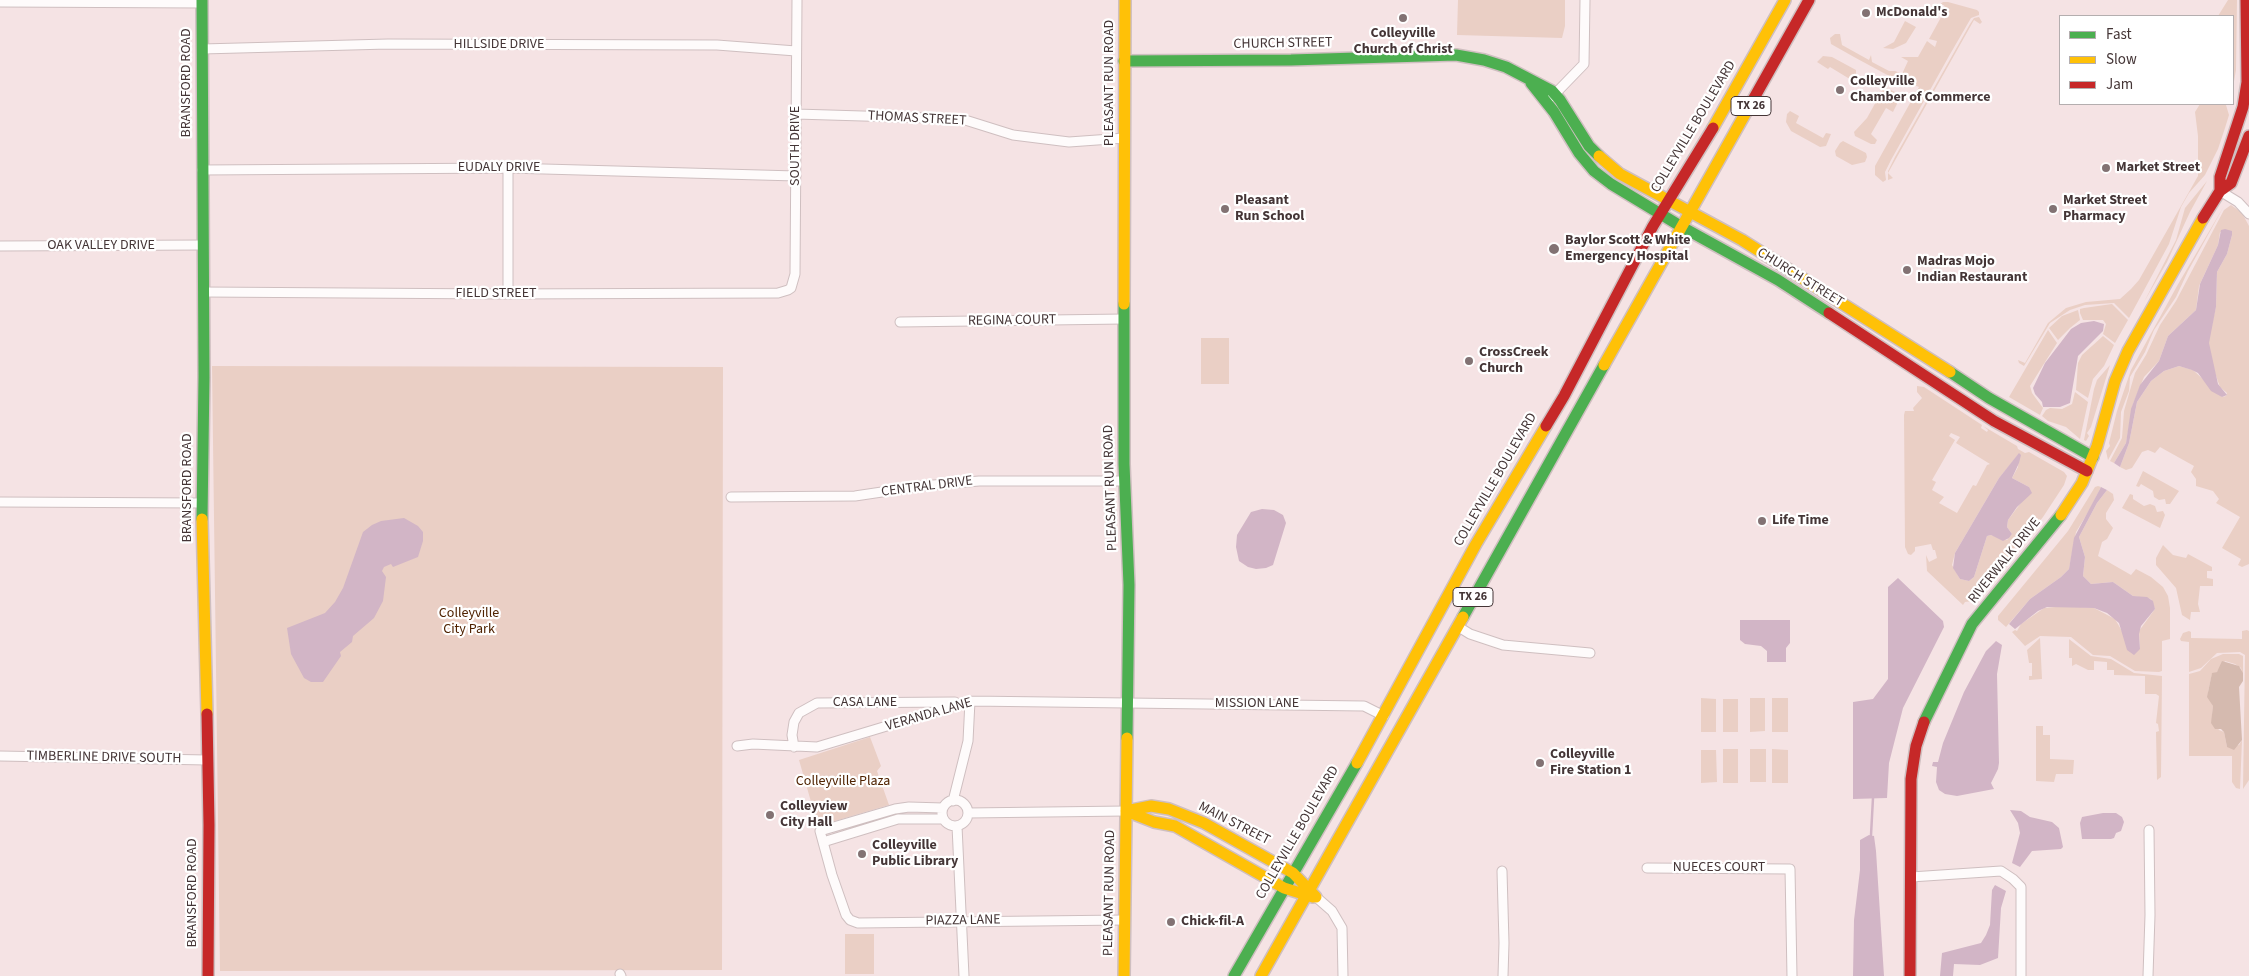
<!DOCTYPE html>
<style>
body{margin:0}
#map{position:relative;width:2249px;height:976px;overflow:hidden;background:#f5e3e4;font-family:"Source Sans 3",sans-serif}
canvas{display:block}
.legend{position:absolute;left:2059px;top:15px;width:175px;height:90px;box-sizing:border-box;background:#fff;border:1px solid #b4aeaf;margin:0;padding:6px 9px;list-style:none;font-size:15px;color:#443536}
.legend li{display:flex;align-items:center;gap:10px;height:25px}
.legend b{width:25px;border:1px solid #b4aeaf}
</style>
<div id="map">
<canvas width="2249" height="976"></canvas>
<ul class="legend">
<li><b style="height:6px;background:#4caf50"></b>Fast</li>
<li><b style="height:6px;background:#ffc107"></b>Slow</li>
<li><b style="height:6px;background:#c62828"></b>Jam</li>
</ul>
</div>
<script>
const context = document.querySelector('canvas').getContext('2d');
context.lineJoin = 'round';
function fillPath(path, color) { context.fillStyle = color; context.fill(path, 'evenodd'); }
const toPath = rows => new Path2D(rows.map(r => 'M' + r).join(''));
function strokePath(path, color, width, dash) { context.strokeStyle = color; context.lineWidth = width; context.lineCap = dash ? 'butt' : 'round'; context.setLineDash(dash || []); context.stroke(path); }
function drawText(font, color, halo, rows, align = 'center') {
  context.font = font + ' "Source Sans 3",sans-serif'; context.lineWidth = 4.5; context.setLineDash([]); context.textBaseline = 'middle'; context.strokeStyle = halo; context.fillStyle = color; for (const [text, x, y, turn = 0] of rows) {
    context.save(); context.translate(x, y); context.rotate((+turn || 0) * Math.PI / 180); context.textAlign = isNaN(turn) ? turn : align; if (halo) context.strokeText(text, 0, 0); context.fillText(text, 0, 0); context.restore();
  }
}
const green = toPath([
 [1458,0,1565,0,1565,26,1562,38,1457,35],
 [2228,0,2237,0,2236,70,2233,87,2233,16,2218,16],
 [1948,2,1977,10,1979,12,1979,15,1971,18,1949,56,1891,160,1885,172,1886,180,1883,182,1875,175,1875,166,1919,87,1909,83,1904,84,1854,57,1831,44,1830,38,1835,34,1840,34,1842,45,1869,60,1871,55,1872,62,1889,71,1895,71,1902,74,1908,61,1901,57,1918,57,1927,41,1935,47,1937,41,1929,39,1945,10,1944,5,1938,6,1943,2],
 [1979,17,1982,22,1980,24,1974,20,1888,173,1893,178,1888,180,1888,171,1895,157,1970,24,1974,18],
 [1905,21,1916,27,1906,43,1893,49,1883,48,1894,42],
 [1823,56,1832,57,1856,70,1856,74,1853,81,1830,67,1828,69,1817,62],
 [1887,88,1895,92,1897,104,1893,112,1886,108,1871,134,1877,140,1875,144,1871,144,1855,136,1854,132,1867,118,1883,89],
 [2200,104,2226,105,2229,115,2225,128,2218,149,2205,175,2189,193,2181,207,2169,244,2129,318,2114,303,2085,305,2070,310,2050,323,2024,366,2019,363,2018,360,2025,363,2048,323,2066,308,2086,302,2120,299,2131,289,2139,280,2198,176,2198,136,2195,112],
 [1790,111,1799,116,1796,123,1823,138,1826,133,1831,134,1826,146,1820,147,1791,131,1786,122,1787,114],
 [1843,141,1866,153,1867,157,1865,162,1852,165,1836,156,1835,151,1840,143],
 [2207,181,2190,212,2167,262,2144,302,2176,240,2185,208],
 [2231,205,2242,213,2249,226,2249,564,2242,567,2238,565,2241,559,2222,548,2240,517,2216,503,2219,499,2213,491,2196,486,2196,479,2191,472,2194,466,2160,447,2155,453,2148,450,2142,452,2132,468,2126,470,2120,467,2129,443,2137,402,2151,381,2164,371,2179,366,2193,370,2222,397,2226,396,2227,393,2220,387,2215,373,2209,348,2209,337,2216,307,2217,272,2227,254,2232,235,2220,232,2218,245,2199,286,2196,310,2168,336,2159,361,2144,377,2133,404,2126,443,2114,463,2110,461,2122,438,2124,411,2135,373,2146,355,2160,325,2176,301,2224,210],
 [2224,206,2188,271,2176,297,2154,330,2145,352,2130,377,2129,391,2121,412,2120,438,2108,460,2106,451,2110,446,2109,443,2117,411,2131,370,2177,286],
 [2112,304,2128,320,2115,343,2103,334,2106,324,2103,320,2083,320,2080,313,2080,309,2084,308],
 [2078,310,2080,320,2070,328,2058,340,2049,328,2062,316],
 [2048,330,2057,343,2030,386,2032,393,2043,408,2040,415,2009,397],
 [2103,336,2114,345,2104,366,2093,379,2088,398,2076,390,2078,363,2082,355],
 [1201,338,1229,338,1229,384,1201,384],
 [2110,365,2091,427,2087,433,2089,436,2086,441,2084,440,2094,389,2097,380],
 [212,366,723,367,722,970,220,971],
 [1917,386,1924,387,1982,425,1981,428,1987,432,1988,430,1983,426,2017,446,2018,449,2025,453,2029,452,2064,472,2067,476,2064,485,2043,517,2022,543,2014,548,2015,551,1973,601,1965,602,1963,605,1927,571,1926,555,1929,562,1937,558,1935,550,1933,550,1931,544,1915,547,1915,551,1911,555,1908,554,1905,547,1904,415,1905,411,1914,411,1913,408,1922,398,1917,392],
 [1951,433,1960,437,1956,443,1990,464,1987,465,1976,486,1973,485,1957,513,1939,503,1944,497,1932,490,1936,482,1932,480,1955,440,1949,436],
 [2019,454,2018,467,2012,478,2029,487,2023,500,2008,520,2007,527,2012,534,2007,540,1991,535,1987,536,1974,577,1969,581,1960,579,1952,565,1955,553,1999,478],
 [2075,392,2088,402,2080,439,2066,427,2048,421,2042,416,2046,410,2050,408,2062,409,2072,404],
 [2143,471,2179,491,2170,504,2166,504,2165,499,2159,500,2154,497,2153,491,2141,484,2139,487,2136,486],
 [2098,486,2101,487,2090,509,2076,532,2069,569,2061,577,2030,599,2006,627,1998,620,1998,616,2068,531,2095,487],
 [2107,490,2113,494,2114,500,2106,513,2106,519,2113,528,2107,539,2102,542,2098,556,2131,575,2136,569,2151,577,2163,587,2168,596,2170,608,2170,639,2162,641,2162,671,2159,672,2135,671,2110,656,2093,655,2071,637,2040,636,2025,646,2012,632,2015,630,2017,631,2021,624,2044,608,2066,606,2094,608,2115,619,2123,633,2140,649,2139,631,2155,609,2151,599,2133,596,2113,582,2091,584,2083,576,2085,557,2079,537,2097,503],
 [2130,494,2133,495,2133,499,2144,506,2150,504,2155,506,2157,512,2163,511,2165,515,2160,528,2122,508],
 [2163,545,2173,555,2186,558,2188,554,2212,567,2212,571,2207,571,2207,578,2213,579,2213,586,2200,586,2198,604,2200,612,2191,612,2190,620,2182,615,2176,588,2156,565,2156,558],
 [2247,630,2249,631,2249,780,2243,789,2245,655,2240,652,2217,653,2201,668,2189,672,2189,642,2181,641,2180,639,2183,633,2189,631,2191,632,2191,638,2242,639,2242,631],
 [2040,638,2042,679,2029,680,2029,676,2032,676,2032,663,2029,663,2027,650],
 [2069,639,2091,656,2111,659,2134,673,2162,676,2161,777,2157,780,2156,732,2159,731,2158,724,2156,723,2159,696,2156,694,2145,694,2145,676,2114,675,2114,670,2107,670,2107,662,2094,661,2094,670,2088,670,2076,664,2072,666,2072,658,2069,658],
 [2223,654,2239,654,2243,656,2243,676,2241,668,2235,664,2225,661,2217,672,2212,674,2208,692,2213,706,2212,719,2219,730,2224,732,2227,747,2239,745,2242,740,2240,789,2236,788,2232,782,2232,756,2189,756,2189,674,2200,671,2211,659],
 [1701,698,1716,699,1716,732,1701,732],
 [1750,698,1765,698,1765,731,1750,732],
 [1772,698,1788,698,1788,732,1772,732],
 [1723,699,1738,699,1738,732,1723,732],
 [2036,726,2043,726,2043,735,2050,735,2050,759,2074,760,2073,774,2056,774,2054,782,2036,781],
 [870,737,881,766,877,771,889,805,818,826,799,760],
 [1723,749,1738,749,1738,783,1723,783],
 [1750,749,1766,749,1766,782,1750,782],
 [1772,749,1788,750,1788,783,1772,783],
 [1701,750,1716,750,1717,782,1701,783],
 [845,934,874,934,874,974,845,974]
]);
const forest = toPath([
 [2222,661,2239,666,2243,673,2243,681,2239,687,2242,740,2234,750,2227,747,2224,732,2221,729,2215,729,2211,723,2213,706,2207,697,2212,673,2217,672]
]);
const water = toPath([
 [2225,229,2232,231,2232,235,2227,254,2217,272,2216,307,2209,343,2218,384,2227,395,2222,397,2211,391,2198,373,2192,370,2179,366,2164,371,2151,381,2137,402,2129,443,2120,467,2114,463,2126,443,2131,409,2140,385,2159,361,2168,336,2196,310,2200,284,2218,245,2221,230],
 [2094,321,2104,324,2103,331,2078,356,2070,403,2060,407,2043,407,2042,402,2035,394,2033,388,2045,363,2071,329,2081,323],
 [2019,453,2021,455,2019,463,2012,478,2029,487,2032,493,2017,507,2008,520,2007,527,2012,534,2009,538,2003,541,1991,535,1987,536,1974,577,1969,581,1960,579,1953,568,1955,553,1999,478],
 [2101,487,2107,490,2097,503,2079,537,2085,557,2083,576,2091,584,2113,582,2133,596,2147,597,2153,601,2155,609,2141,626,2139,634,2140,649,2134,655,2127,650,2119,623,2107,613,2094,608,2047,607,2038,611,2015,629,2009,624,2030,599,2061,577,2069,569,2074,538],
 [1262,509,1274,510,1283,515,1286,523,1273,565,1266,568,1256,569,1248,567,1239,561,1236,547,1237,535,1251,512],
 [404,518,418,526,423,532,423,541,418,557,393,567,391,564,384,567,382,571,386,577,383,601,374,618,353,636,352,642,340,652,341,656,323,682,311,682,304,678,291,654,287,628,325,613,335,602,343,588,363,532,372,525,381,521],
 [1898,578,1943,621,1944,627,1903,708,1889,763,1887,798,1853,799,1853,702,1873,699,1888,679,1888,587],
 [1740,620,1790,620,1790,643,1786,648,1786,662,1767,662,1767,651,1761,646,1745,644,1740,640],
 [1996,641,2002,645,1997,674,1999,763,1998,769,1991,783,1994,789,1957,796,1945,794,1939,790,1936,782,1937,767,1932,766,1933,762,1938,762,1943,743,1964,692,1986,651],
 [2010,810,2021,811,2030,817,2052,822,2059,828,2063,847,2061,849,2032,851,2020,867,2012,863,2020,833,2018,823],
 [2103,813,2116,813,2122,817,2124,822,2121,831,2116,833,2114,838,2111,839,2082,839,2080,823,2082,817],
 [1869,835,1874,836,1876,851,1884,976,1853,976,1854,920,1860,870,1860,840],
 [1995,885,2006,891,2001,908,1998,958,1980,965,1954,964,1953,976,1940,976,1942,953,1981,943,1986,935,1990,925,1992,890]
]);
const stream = toPath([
 [1871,835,1873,798]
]);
const street = toPath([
 [0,2,202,3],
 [202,49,388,44,717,45,796,51],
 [1552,97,1584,64,1585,0],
 [796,114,962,119,1013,135,1069,142,1125,138],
 [202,170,508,168,796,176],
 [2220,191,2238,202,2249,214],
 [0,246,203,245],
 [203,292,500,294,778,293,788,290,791,288,795,274,797,0],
 [508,294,508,168],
 [900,322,1124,319],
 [731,497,855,496,922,486,979,481,1124,481],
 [0,502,202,503],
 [1457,626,1470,634,1503,645,1590,653],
 [737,746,753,744,817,747,970,701,1364,706,1384,716],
 [794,747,792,735,794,722,799,713,817,703,955,702],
 [0,756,207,760],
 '942 813a13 13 0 1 1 26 0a13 13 0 1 1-26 0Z',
 [953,801,968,741,970,701],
 [943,808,909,807,895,809,820,831,832,875,846,915,850,920,858,923,1125,920],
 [968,813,1126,811],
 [957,826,964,976],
 [823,842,898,819,943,819],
 [1647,868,1790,869,1792,976],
 [1502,871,1504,943,1503,976],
 [1911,877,2001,871,2013,879,2021,887,2021,976],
 [1316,897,1332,911,1342,928,1343,976],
 [620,974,621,976],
 [2148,976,2150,915,2149,830]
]);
const fast = toPath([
 [202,0,204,377,202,519],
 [1124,61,1291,60,1456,55,1484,60,1506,67,1552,91,1560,100,1589,146,1599,156],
 [1531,83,1554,112,1579,153,1594,171,1611,184,1682,227,1778,280,1829,313],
 [1124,304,1124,464,1129,585,1127,738],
 [1950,372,1989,398,2093,457],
 [1463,617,1604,365],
 [1924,722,1972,624,2061,515],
 [1234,976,1357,763]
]);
const slow = toPath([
 [1713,128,1785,0],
 [1599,156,1620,174,1742,240,1950,372],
 [1124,304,1125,0],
 [1604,365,1749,107],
 [2061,515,2082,483,2097,446,2115,381,2128,351,2203,218],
 [202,519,207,714],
 [1357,763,1476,544,1546,426],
 [1126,811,1151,806,1169,809,1204,823,1293,873,1316,897],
 [1126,811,1154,822,1175,826,1284,888,1313,897],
 [1124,976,1127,738],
 [1261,976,1463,617]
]);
const jam = toPath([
 [1749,107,1809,0],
 [2220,191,2220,177,2243,107,2247,82,2246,0],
 [2203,218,2220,191,2231,183,2249,136],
 [1829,313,1994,421,2087,471],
 [1546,426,1564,396,1653,226,1713,128],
 [207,714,209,825,208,976],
 [1910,976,1911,779,1916,746,1924,722]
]);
const markers = [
 [1866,13,5,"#827273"],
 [1403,18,5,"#827273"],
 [1840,90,5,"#827273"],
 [2106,168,5,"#827273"],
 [1225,209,5,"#827273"],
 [2053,209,5,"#827273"],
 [1554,249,6,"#827273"],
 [1907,270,5,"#827273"],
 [1469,361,5,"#827273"],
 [1762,521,5,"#827273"],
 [1540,763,5,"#827273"],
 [770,815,5,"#827273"],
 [862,854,5,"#827273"],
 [1171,922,5,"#827273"]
];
const shields = [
 [1751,106,40],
 [1473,597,40]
];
const shieldNames = [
 ["TX 26",1751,106],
 ["TX 26",1473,597]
];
const poiNames = [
 ["McDonald's",1876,13],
 ["Colleyville",1403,34,"center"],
 ["Church of Christ",1403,50,"center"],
 ["Colleyville",1850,82],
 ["Chamber of Commerce",1850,98],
 ["Market Street",2116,168],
 ["Pleasant",1235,201],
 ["Run School",1235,217],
 ["Market Street",2063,201],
 ["Pharmacy",2063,217],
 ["Baylor Scott & White",1565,241],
 ["Emergency Hospital",1565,257],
 ["Madras Mojo",1917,262],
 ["Indian Restaurant",1917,278],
 ["CrossCreek",1479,353],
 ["Church",1479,369],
 ["Life Time",1772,521],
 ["Colleyville",1550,755],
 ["Fire Station 1",1550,771],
 ["Colleyview",780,807],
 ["City Hall",780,823],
 ["Colleyville",872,846],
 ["Public Library",872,862],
 ["Chick-fil-A",1181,922]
];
const streetNames = [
 ["CHURCH STREET",1283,44,-1],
 ["HILLSIDE DRIVE",499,45],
 ["BRANSFORD ROAD",187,83,-90],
 ["PLEASANT RUN ROAD",1110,83,-90],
 ["THOMAS STREET",917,119,3],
 ["COLLEYVILLE BOULEVARD",1694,127,-59],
 ["SOUTH DRIVE",796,146,-90],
 ["EUDALY DRIVE",499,168],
 ["OAK VALLEY DRIVE",101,246],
 ["CHURCH STREET",1800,278,32],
 ["FIELD STREET",496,294],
 ["REGINA COURT",1012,321,-1],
 ["COLLEYVILLE BOULEVARD",1496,480,-60],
 ["CENTRAL DRIVE",927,487,-7],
 ["BRANSFORD ROAD",188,488,-90],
 ["PLEASANT RUN ROAD",1111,488,-92],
 ["RIVERWALK DRIVE",2005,561,-51],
 ["CASA LANE",865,703],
 ["MISSION LANE",1257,704],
 ["VERANDA LANE",929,715,-16],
 ["TIMBERLINE DRIVE SOUTH",104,758,1],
 ["MAIN STREET",1234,824,27],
 ["COLLEYVILLE BOULEVARD",1298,833,-60],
 ["NUECES COURT",1719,868],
 ["BRANSFORD ROAD",193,893,-90],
 ["PLEASANT RUN ROAD",1110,893,-89],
 ["PIAZZA LANE",963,921,-1]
];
const parkNames = [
 ["Colleyville",469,614],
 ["City Park",469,630],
 ["Colleyville Plaza",843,782]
];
fillPath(green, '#eacfc5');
fillPath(forest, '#d5baaf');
fillPath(water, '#d2b5c6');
strokePath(stream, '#d2b5c6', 2.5);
strokePath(street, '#cfbfc0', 11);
strokePath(fast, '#cfbfc0', 14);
strokePath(slow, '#cfbfc0', 14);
strokePath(jam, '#cfbfc0', 14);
strokePath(street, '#fefbfb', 9);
strokePath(fast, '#4caf50', 11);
strokePath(slow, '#ffc107', 11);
strokePath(jam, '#c62828', 11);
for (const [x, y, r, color] of markers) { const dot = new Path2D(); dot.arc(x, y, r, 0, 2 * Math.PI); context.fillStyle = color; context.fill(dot); strokePath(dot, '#fff', 2); }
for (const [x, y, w] of shields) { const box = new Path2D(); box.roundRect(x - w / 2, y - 9.5, w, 19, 4); context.fillStyle = '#fff'; context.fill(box); strokePath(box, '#443536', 1); }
drawText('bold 12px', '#443536', null, shieldNames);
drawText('bold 14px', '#443536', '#fff', poiNames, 'left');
drawText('14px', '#443536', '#fff', streetNames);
drawText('14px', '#4f2200', '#fff', parkNames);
</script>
